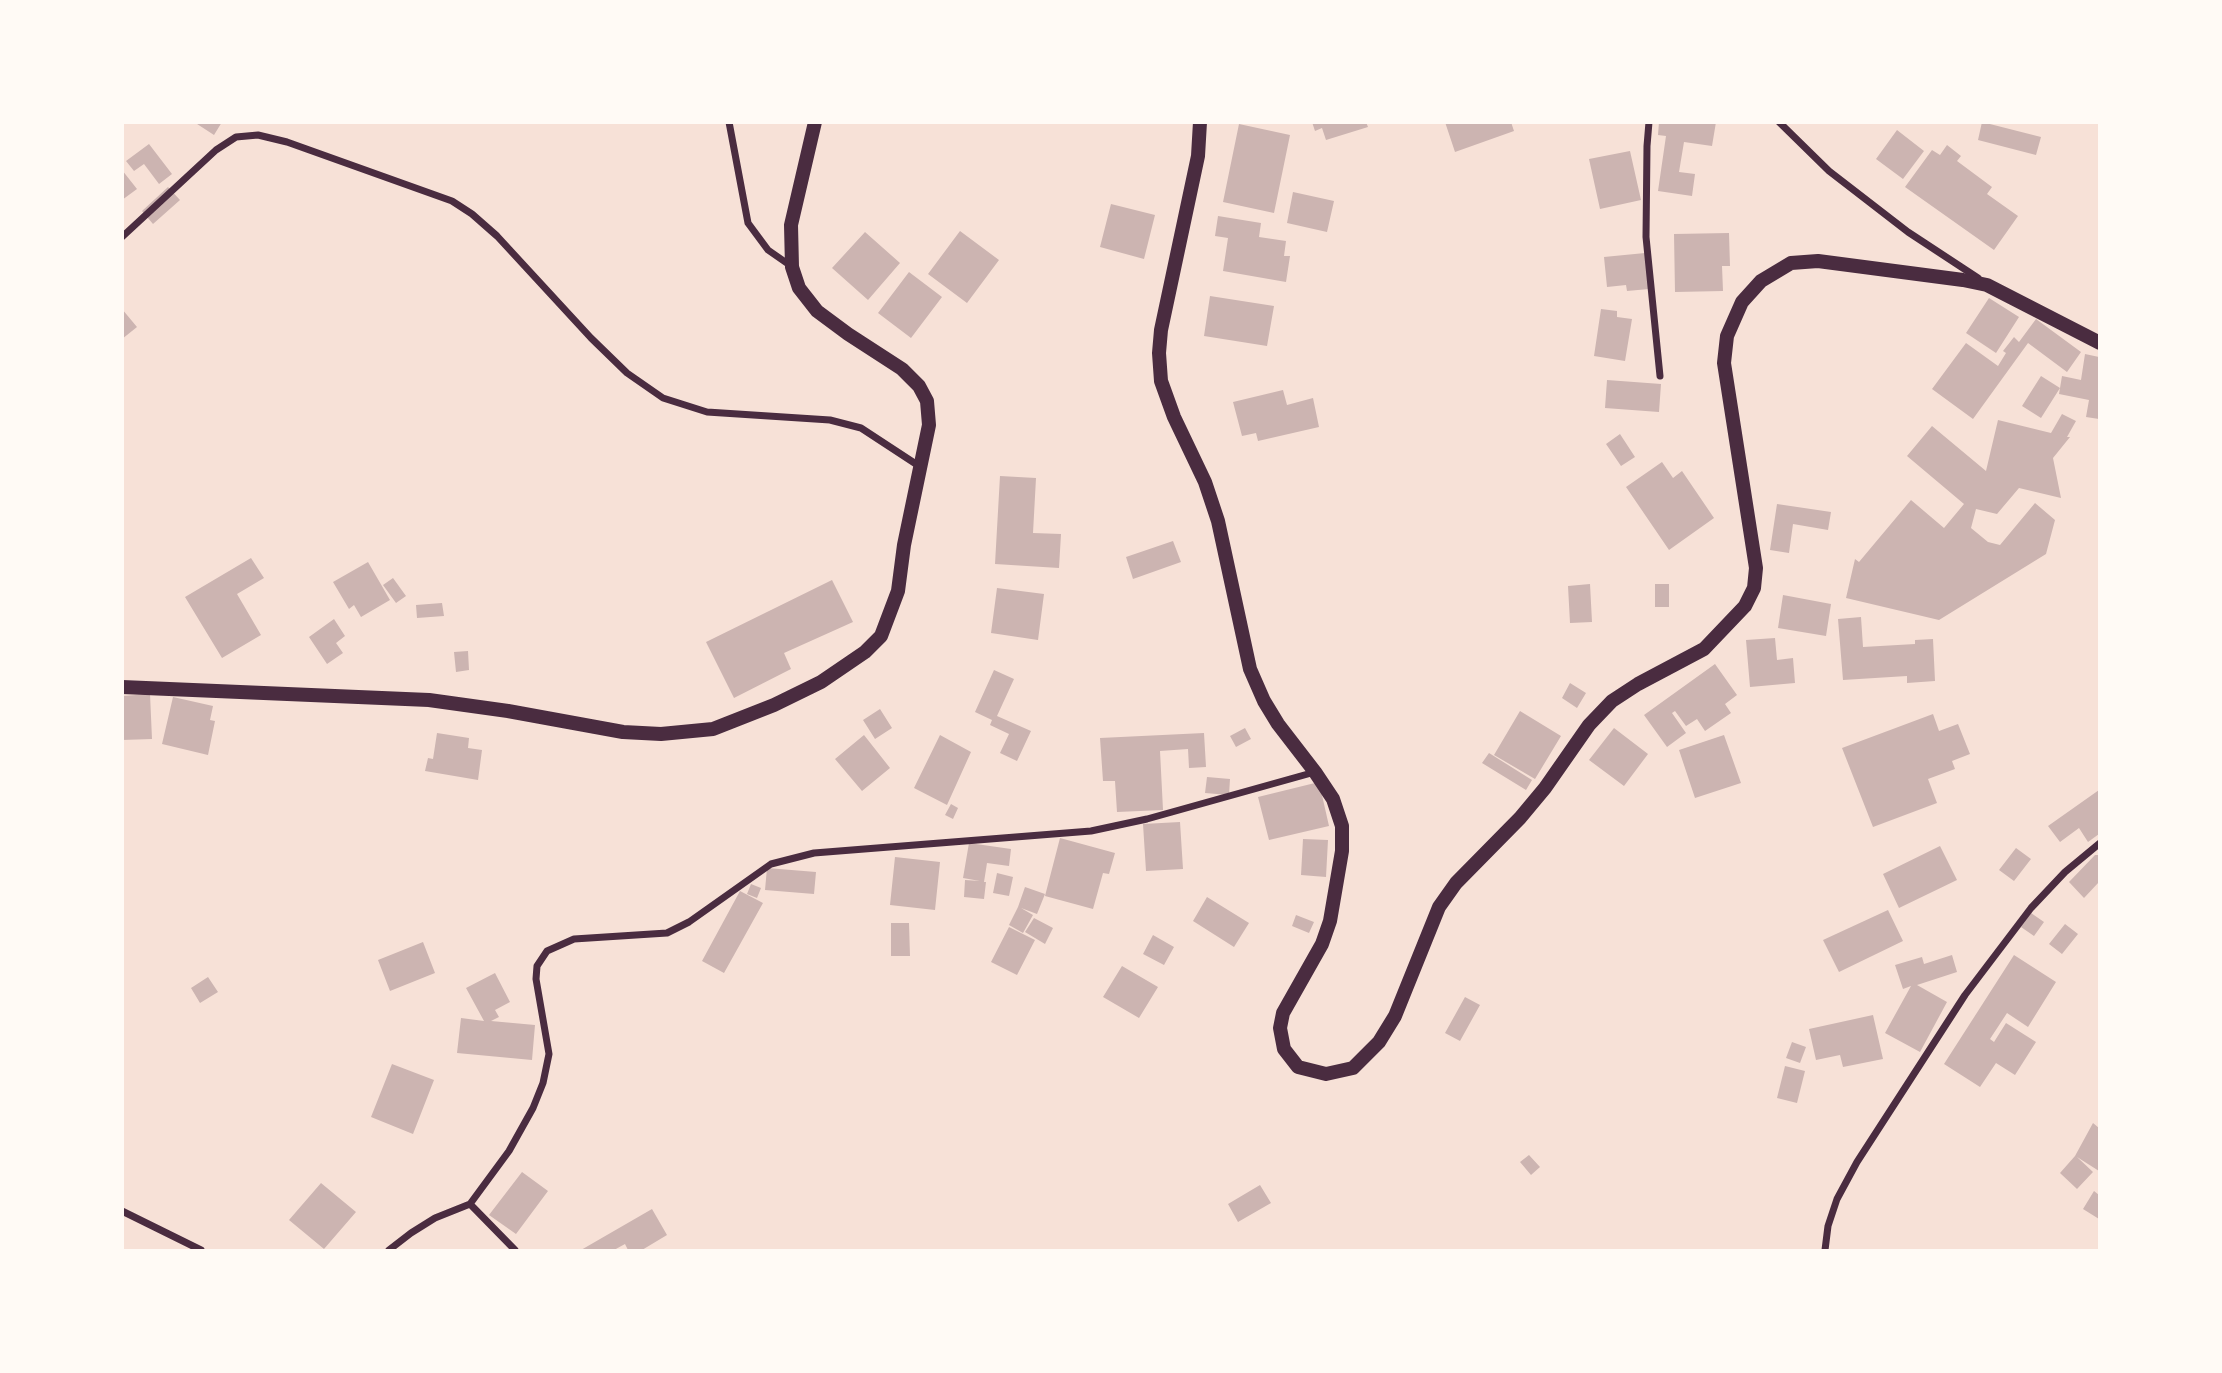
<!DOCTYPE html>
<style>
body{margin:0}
#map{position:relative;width:2222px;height:1373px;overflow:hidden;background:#f7e1d7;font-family:Figtree,sans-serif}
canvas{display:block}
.frame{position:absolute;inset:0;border:124px solid #fffaf5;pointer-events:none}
</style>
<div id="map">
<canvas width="2222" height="1373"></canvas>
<div class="frame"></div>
</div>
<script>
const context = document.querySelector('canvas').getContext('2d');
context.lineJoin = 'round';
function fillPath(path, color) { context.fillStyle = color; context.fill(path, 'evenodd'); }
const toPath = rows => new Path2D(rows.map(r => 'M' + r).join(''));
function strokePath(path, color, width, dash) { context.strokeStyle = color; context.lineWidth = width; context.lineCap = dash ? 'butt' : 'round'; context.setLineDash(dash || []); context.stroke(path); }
const building = toPath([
 [194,122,222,122,214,135],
 [1312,122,1366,122,1368,127,1326,140,1322,128,1315,131],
 [1445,122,1511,122,1514,131,1455,152],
 [1659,122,1716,122,1712,146,1684,142,1679,172,1695,174,1692,196,1658,191,1666,136,1658,135],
 [1982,122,2041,137,2036,155,1978,140],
 [1239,124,1290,135,1274,213,1223,202],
 [1897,130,1924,151,1903,179,1876,159],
 [149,144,172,174,159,184,144,164,134,171,126,161],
 [1947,145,1961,156,1957,161,1992,187,1987,194,2018,216,1994,250,1905,187,1932,150,1940,155],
 [1630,151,1641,200,1600,209,1589,159],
 [122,170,137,189,122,200],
 [168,187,180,200,153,224,142,211],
 [1293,192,1334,201,1327,232,1287,223],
 [1111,204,1155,215,1144,259,1100,247],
 [1218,216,1261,223,1259,237,1286,241,1284,256,1290,256,1286,282,1223,271,1228,238,1215,236],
 [960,231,999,260,967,303,928,274],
 [865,232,900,263,868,300,832,268],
 [1729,233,1730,266,1722,266,1723,291,1675,292,1674,234],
 [1645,253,1649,289,1627,291,1626,285,1607,287,1604,257],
 [909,272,942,297,911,338,878,313],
 [1210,296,1274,306,1267,346,1204,336],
 [1989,298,2019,317,1996,353,1966,333],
 [122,309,137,327,122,339],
 [1601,309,1617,311,1617,317,1632,319,1625,361,1594,356],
 [2036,319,2081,352,2067,372,2028,343,1973,419,1932,389,1966,343,1998,366,2006,353,2003,351,2014,337,2019,342],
 [2085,354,2099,357,2099,419,2086,417,2089,400,2059,394,2060,388,2041,418,2022,406,2041,376,2060,388,2062,376,2081,380],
 [1607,380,1661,384,1659,412,1605,408],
 [1283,390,1287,405,1313,398,1319,427,1258,441,1256,433,1242,436,1233,402],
 [2062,414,2076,421,2067,437,2070,437,2053,458,2061,498,2019,488,1997,514,1976,509,1971,528,1988,542,2000,545,2035,503,2055,520,2046,554,1939,620,1846,598,1855,559,1859,562,1911,500,1944,528,1964,504,1907,456,1932,426,1986,471,1998,420,2051,433],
 [1620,434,1635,457,1621,466,1606,444],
 [1662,462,1673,478,1682,471,1714,518,1669,550,1626,487],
 [1000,476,1036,478,1033,533,1061,534,1059,568,995,564],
 [1777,504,1831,512,1828,530,1793,524,1789,553,1770,550],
 [1173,541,1181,562,1133,579,1126,557],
 [251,558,264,578,237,594,261,635,222,658,185,597],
 [368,562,390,600,361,617,354,605,349,609,333,582],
 [393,578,406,596,396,603,383,585],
 [832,580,853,622,784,653,791,669,734,698,706,642],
 [1590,584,1592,622,1570,623,1568,586],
 [1655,584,1669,584,1669,607,1655,607],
 [997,588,1044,594,1038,640,991,633],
 [1783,595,1831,604,1826,636,1778,628],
 [442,603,444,616,417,618,416,605],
 [1861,617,1863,647,1915,644,1915,640,1933,639,1935,681,1907,683,1907,676,1843,680,1838,619],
 [334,619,345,636,336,643,343,653,327,664,309,637],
 [1775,638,1777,660,1793,658,1795,683,1750,687,1746,640],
 [468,651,469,670,456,672,454,652],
 [1715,664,1737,695,1725,704,1731,713,1705,731,1697,719,1686,726,1675,711,1672,713,1686,733,1667,747,1644,715],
 [994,670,1014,679,997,716,1031,731,1017,761,1000,753,1009,734,990,725,992,720,975,712],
 [1570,683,1586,693,1577,708,1562,698],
 [150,694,152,739,122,740,122,696],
 [173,697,213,706,210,720,215,721,208,755,162,744],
 [880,709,892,728,875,739,863,720],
 [1520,711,1561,736,1535,779,1494,755],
 [1933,714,1939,731,1958,724,1970,754,1952,761,1955,769,1928,779,1937,803,1873,827,1842,748],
 [1245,728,1251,739,1236,747,1230,736],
 [1614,728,1648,754,1624,786,1589,760],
 [437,733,469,738,468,748,482,750,478,780,425,771,428,758,433,759],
 [1204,733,1206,767,1189,768,1188,749,1160,751,1163,810,1117,812,1115,781,1103,781,1100,738],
 [864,735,890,768,862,791,835,759],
 [940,735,971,752,947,805,914,788],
 [1724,735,1741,783,1695,798,1679,750],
 [1489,753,1532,780,1526,790,1482,763],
 [1207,777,1230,779,1229,795,1205,793],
 [1319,782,1329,826,1269,840,1258,797],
 [2099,790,2099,834,2088,842,2079,828,2060,842,2048,826],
 [951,804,958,808,953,819,945,815],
 [1180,822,1183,869,1146,871,1143,824],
 [1060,838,1115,853,1109,874,1103,873,1093,909,1045,896],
 [1303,839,1328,840,1326,877,1301,875],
 [969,843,1011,849,1009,866,987,863,984,882,986,882,984,899,964,897,965,880,980,881,963,878],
 [1940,846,1957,880,1899,908,1883,874],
 [2016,848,2031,859,2014,881,1999,870],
 [2095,855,2099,855,2099,882,2084,898,2069,882],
 [895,857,940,862,935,910,890,905],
 [767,868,816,872,814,894,765,890],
 [997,873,1013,877,1009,896,993,893],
 [751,884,761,888,757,898,747,894],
 [1025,887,1045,894,1037,914,1021,908,1033,915,1023,933,1009,925,1018,907],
 [740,891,763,903,724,973,702,961],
 [1207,897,1249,923,1234,947,1193,921],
 [1888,910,1903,941,1839,972,1823,940],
 [2031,913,2044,922,2034,936,2021,927],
 [1296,915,1314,922,1309,933,1292,926],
 [1034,918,1053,928,1045,944,1025,932],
 [891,923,909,923,910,956,891,956],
 [2065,924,2078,934,2062,954,2049,944],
 [1009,927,1035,940,1017,975,991,962],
 [1153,935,1174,947,1164,965,1143,954],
 [423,942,435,973,390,991,378,960],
 [1952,955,1957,972,1917,985,1947,1002,1920,1052,1885,1033,1911,986,1903,989,1895,965,1922,957,1924,964],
 [2014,955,2056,982,2028,1027,2007,1013,1990,1039,1994,1042,2006,1023,2036,1042,2015,1075,1996,1063,1980,1087,1944,1064],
 [1122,966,1158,987,1139,1018,1103,997],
 [495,973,510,1002,495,1010,499,1017,491,1021,535,1025,532,1060,457,1053,461,1018,484,1021,466,988],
 [208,977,218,992,200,1003,191,988],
 [1465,997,1480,1005,1460,1041,1445,1033],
 [1873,1015,1883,1059,1843,1067,1840,1055,1816,1060,1809,1029],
 [1792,1042,1806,1047,1800,1063,1786,1058],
 [392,1064,434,1080,413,1134,371,1117],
 [1785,1066,1805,1071,1797,1103,1777,1098],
 [2093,1123,2099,1128,2099,1171,2077,1157,2093,1172,2077,1189,2060,1173,2075,1156],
 [1529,1155,1540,1167,1531,1175,1520,1162],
 [522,1172,548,1191,516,1234,489,1215],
 [321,1183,356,1212,324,1249,289,1220],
 [1260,1185,1271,1203,1238,1222,1228,1204],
 [2094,1191,2099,1195,2099,1219,2083,1209],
 [652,1209,667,1235,642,1250,628,1250,625,1244,614,1250,581,1250]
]);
const minor = toPath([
 [729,122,748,223,768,250,791,266],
 [1649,122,1647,146,1646,237,1660,376],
 [1779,122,1829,171,1908,232,1978,278],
 [122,237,216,150,236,137,258,135,287,142,452,201,472,214,497,236,591,338,627,373,663,398,707,412,830,420,861,428,919,466],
 [470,1204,515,1250],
 [122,1211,201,1250],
 [389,1250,411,1233,435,1218,470,1204,509,1151,533,1108,543,1083,549,1054,536,979,537,966,547,951,574,939,667,933,689,922,771,864,814,853,1091,831,1147,819,1315,772],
 [1825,1250,1828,1226,1837,1199,1857,1162,1965,995,2031,908,2065,872,2100,843]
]);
const secondary = toPath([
 [1200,122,1198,156,1161,330,1159,353,1161,381,1174,417,1205,482,1218,521,1250,669,1264,701,1278,724,1315,772,1333,799,1342,826,1342,851,1330,921,1322,944,1283,1013,1280,1028,1284,1049,1298,1067,1326,1074,1353,1068,1379,1042,1395,1016,1439,907,1456,883,1520,818,1545,788,1589,725,1612,701,1638,684,1704,649,1745,606,1754,588,1756,568,1724,363,1727,336,1742,302,1761,281,1791,263,1818,261,1963,280,1987,285,2100,343],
 [122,687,429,700,508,711,623,732,661,734,713,729,774,705,821,682,865,652,881,636,898,591,904,545,929,425,927,401,919,386,902,369,848,334,817,311,799,288,792,267,791,225,815,122]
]);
fillPath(building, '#ccb4b1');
strokePath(minor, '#4a2c40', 7);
strokePath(secondary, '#4a2c40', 14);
</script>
